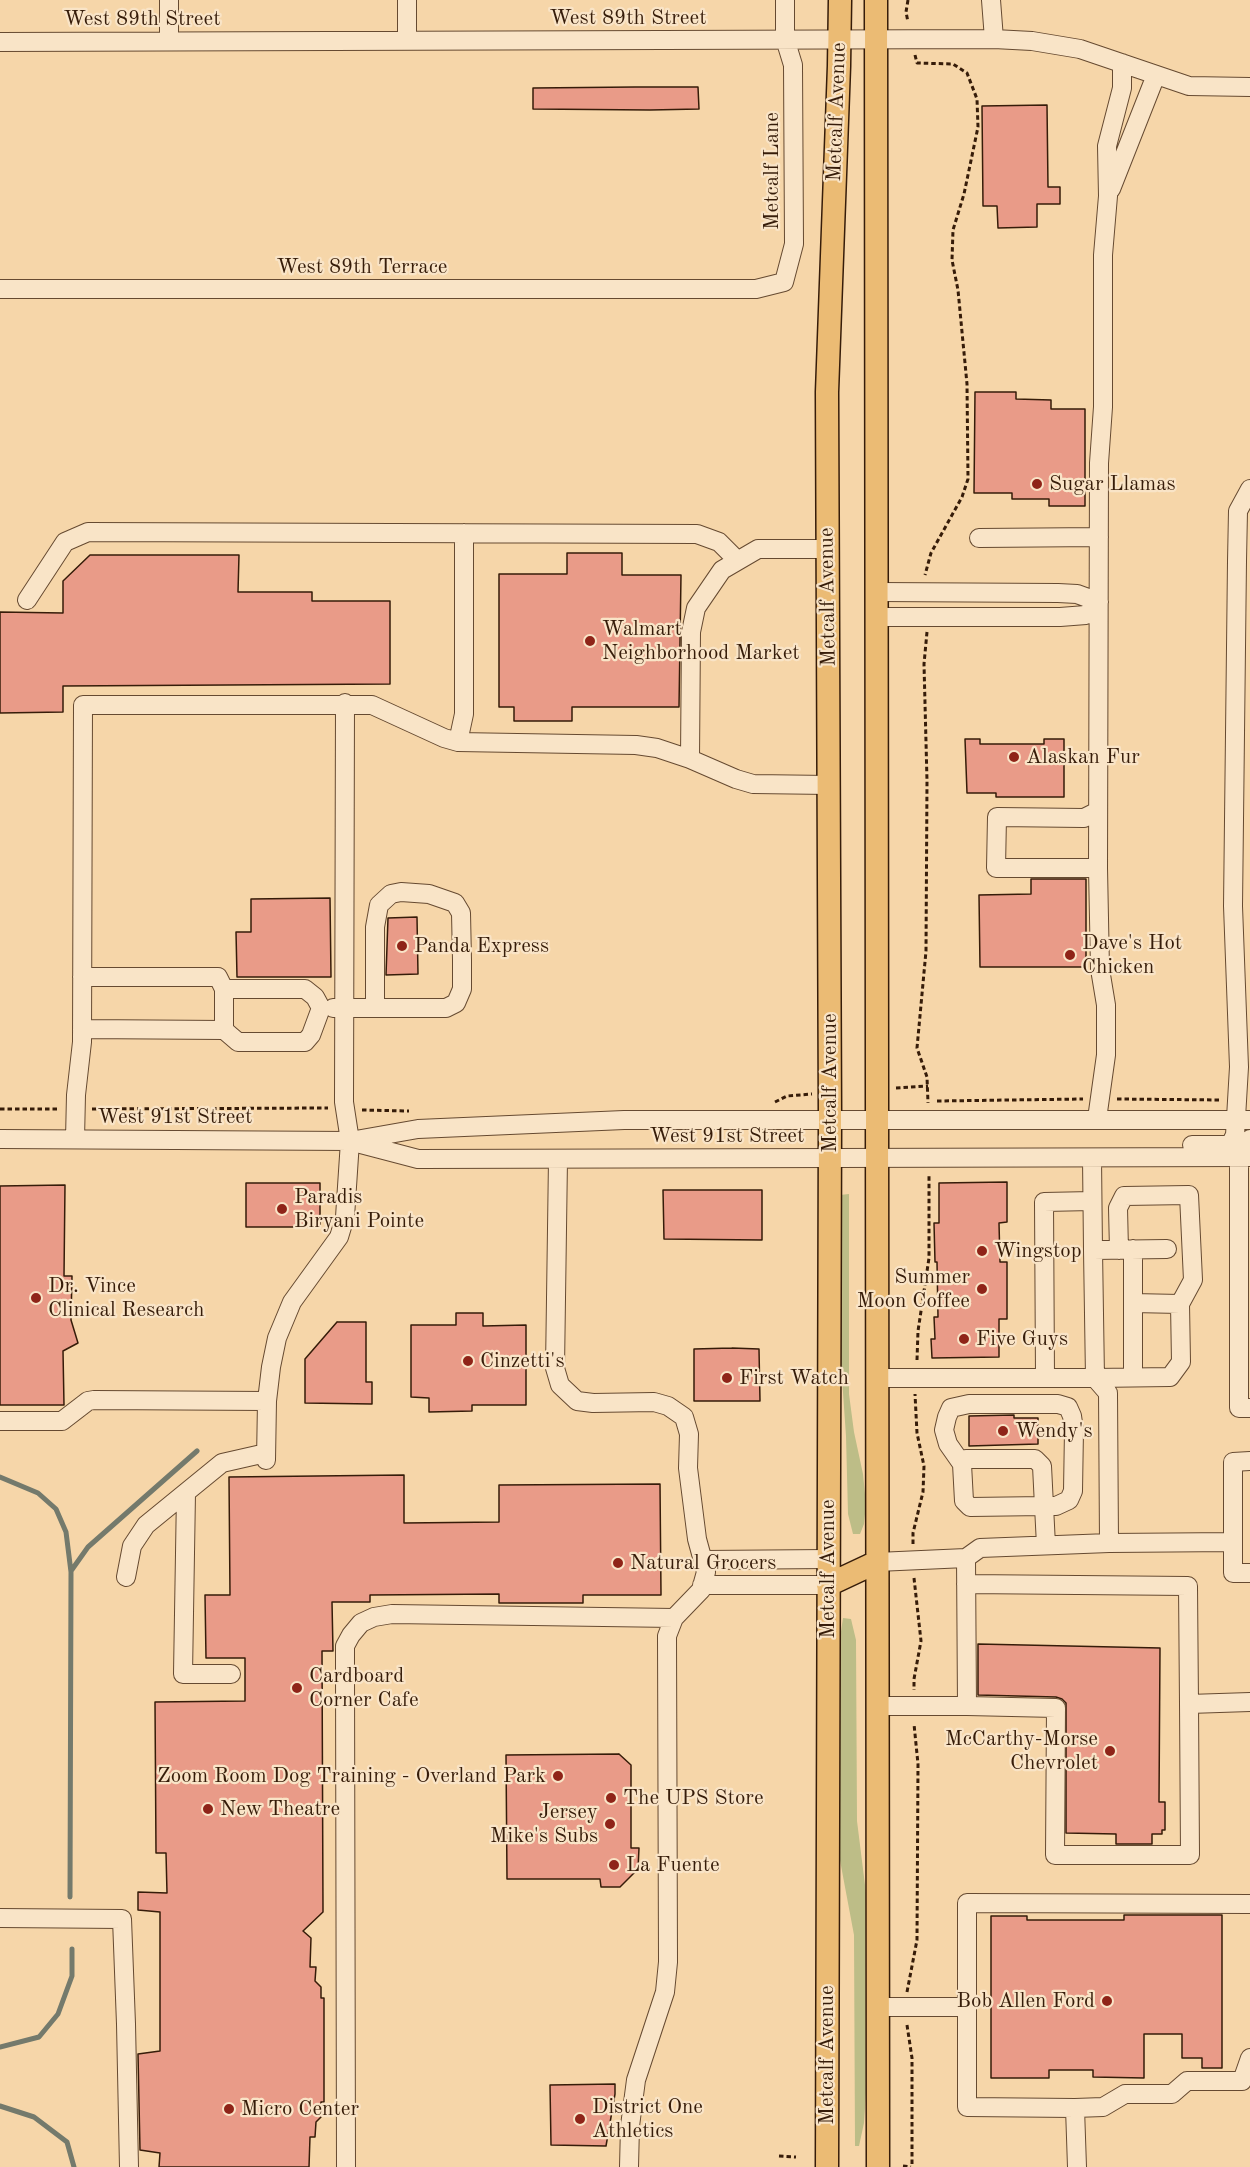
<!DOCTYPE html>
<style>
body{margin:0}
canvas{display:block;background:#f6d6a9}
</style>
<canvas width="1250" height="2167"></canvas>
<script>
const context = document.querySelector('canvas').getContext('2d');
context.lineJoin = 'round';
function fillPath(path, color) { context.fillStyle = color; context.fill(path, 'evenodd'); }
const toPath = rows => new Path2D(rows.map(r => 'M' + r).join(''));
function strokePath(path, color, width, dash) { context.strokeStyle = color; context.lineWidth = width; context.lineCap = dash ? 'butt' : 'round'; context.setLineDash(dash || []); context.stroke(path); }
function drawText(font, color, halo, rows, align = 'center') {
  context.font = font + ' "Old Standard TT",serif'; context.lineWidth = 4.5; context.setLineDash([]); context.textBaseline = 'middle'; context.strokeStyle = halo; context.fillStyle = color; for (const [text, x, y, turn = 0] of rows) {
    context.save(); context.translate(x, y); context.rotate((+turn || 0) * Math.PI / 180); context.textAlign = isNaN(turn) ? turn : align; if (halo) context.strokeText(text, 0, 0); context.fillText(text, 0, 0); context.restore();
  }
}
const green = toPath([
 [849,1194,849,1394,854,1432,863,1474,866,1504,864,1524,860,1534,853,1534,848,1514,846,1436,839,1335,840,1195],
 [843,1618,851,1619,856,1640,857,1821,866,1893,866,2093,864,2123,859,2146,855,2146,854,1935,839,1855,840,1638]
]);
const stream = toPath([
 [0,1477,38,1493,56,1509,66,1532,71,1572,70,1897],
 [71,1571,88,1547,197,1451],
 [0,2047,39,2037,58,2014,72,1976,72,1949],
 [0,2106,34,2117,67,2142,74,2167]
]);
const building = toPath([
 [635,87,698,87,699,109,650,110,533,109,533,88,635,87],
 [1047,105,1048,187,1060,187,1060,204,1037,204,1037,227,998,228,997,206,983,206,982,106,1047,105],
 [975,392,1016,392,1016,399,1051,400,1051,409,1085,409,1085,506,1049,506,1049,499,1012,499,1012,493,974,493,975,392],
 [567,553,622,553,622,575,681,575,679,707,572,707,572,721,514,721,514,707,499,707,499,574,567,574,567,553],
 [90,555,239,555,238,592,312,592,312,601,390,601,390,684,63,686,63,712,0,713,0,612,63,613,63,581,90,555],
 [965,739,980,739,980,744,1044,744,1044,739,1064,739,1064,797,996,797,996,793,967,793,965,739],
 [1031,879,1086,879,1086,967,980,967,979,895,1031,894,1031,879],
 [330,898,331,977,237,977,236,932,251,932,251,899,330,898],
 [417,917,418,974,386,975,388,918,417,917],
 [1007,1182,1007,1222,999,1223,1000,1262,1007,1262,1007,1319,999,1319,999,1357,932,1358,931,1339,935,1339,934,1317,938,1317,937,1262,935,1262,934,1223,939,1223,939,1183,1007,1182],
 [246,1183,320,1183,320,1227,246,1227,246,1183],
 [65,1185,64,1276,72,1276,71,1320,78,1343,63,1351,64,1405,0,1405,0,1186,65,1185],
 [663,1190,762,1190,762,1240,664,1239,663,1190],
 [456,1313,483,1313,483,1326,526,1325,526,1405,472,1405,472,1411,429,1412,429,1398,411,1397,411,1325,456,1325,456,1313],
 [337,1322,366,1322,366,1382,372,1382,372,1404,305,1403,305,1359,337,1322],
 [732,1348,759,1349,760,1401,694,1401,694,1349,732,1348],
 [1014,1415,1014,1418,1038,1418,1038,1444,969,1446,969,1416,1014,1415],
 [404,1475,404,1523,499,1522,499,1485,660,1484,661,1595,583,1595,583,1603,499,1603,499,1594,370,1595,370,1602,332,1602,333,1651,322,1651,323,1912,303,1931,311,1938,310,1967,316,1967,315,1981,321,1987,321,1998,324,1998,324,2102,321,2102,321,2117,316,2122,315,2137,310,2137,309,2167,159,2167,160,2153,140,2150,138,2054,160,2051,160,1912,138,1910,138,1892,167,1893,166,1853,156,1853,155,1702,245,1701,245,1658,206,1658,205,1595,230,1595,229,1477,404,1475],
 [978,1644,1160,1648,1159,1802,1165,1802,1165,1830,1162,1830,1162,1834,1152,1834,1152,1844,1116,1844,1116,1834,1066,1833,1066,1703,1062,1699,1056,1697,978,1695,978,1644],
 [619,1754,631,1765,631,1848,639,1848,638,1869,620,1887,601,1887,600,1879,507,1879,506,1755,619,1754],
 [1124,1915,1222,1915,1222,2068,1202,2068,1202,2058,1182,2058,1182,2034,1144,2034,1144,2078,1093,2077,1093,2070,1049,2070,1049,2078,991,2078,991,1916,1027,1916,1027,1920,1124,1920,1124,1915],
 [615,2084,615,2094,606,2146,551,2145,550,2085,615,2084]
]);
const path = toPath([
 [908,0,906,12,908,22],
 [915,55,917,63,953,64,967,73,977,99,978,127,964,194,953,230,952,260,958,290,967,384,968,479,962,497,931,553,925,575],
 [927,632,924,664,927,781,926,951,917,1048,927,1077,928,1103],
 [896,1088,928,1086],
 [1117,1099,1221,1100],
 [937,1101,1083,1099],
 [775,1102,787,1096,812,1094],
 [0,1109,58,1109],
 [92,1109,328,1108],
 [362,1110,409,1111],
 [917,1360,918,1331,929,1258,929,1176],
 [913,1544,913,1533,923,1492,924,1466,917,1433,915,1394],
 [914,1578,921,1641,914,1679,914,1690],
 [907,1992,917,1940,918,1764,914,1724],
 [907,2025,912,2058,912,2167],
 [779,2156,796,2157],
 [903,2166,911,2167]
]);
const minor = toPath([
 [169,0,169,41],
 [407,0,407,41],
 [991,0,994,39],
 [0,42,994,39,1032,41,1080,49,1189,86,1250,87],
 [1111,189,1156,75],
 [0,289,756,289,784,282,794,244,793,65,785,39,785,0],
 [979,538,1099,537],
 [27,600,65,542,88,532,697,534,719,542,737,560],
 [878,617,1060,617,1086,615,1099,602,1077,594,1058,593,878,592],
 [458,742,464,714,464,533],
 [690,759,691,632,696,608,722,570,758,549,827,549],
 [1098,868,996,868,997,817,1084,818,1098,811],
 [224,989,224,1030],
 [333,1008,446,1008,456,1003,462,989,462,960,461,913,455,903,429,894,401,892,391,894,379,905,375,927,375,1008],
 [82,1029,224,1030,238,1042,305,1042,311,1035,321,1008,315,997,305,989,224,989,218,977,82,977],
 [1097,1119,1106,1055,1106,1005,1100,969,1098,868,1099,463,1103,407,1103,255,1108,196,1107,146,1122,88,1122,63],
 [0,1139,350,1141,418,1129,624,1120,1250,1120],
 [75,1139,76,1095,82,1042,83,705,372,705,444,738,458,742,636,745,657,748,690,759,736,779,753,784,829,785],
 [1250,1139,1241,1146,1239,1157,1239,1408,1250,1408],
 [357,1143,418,1159,1250,1157],
 [1192,1145,1230,1145,1235,1135,1239,1067,1233,906,1237,561,1238,511,1250,489],
 [1092,1158,1093,1250,1167,1249],
 [558,1159,555,1368,560,1385,577,1401,593,1403,654,1402,668,1406,684,1417,689,1434,688,1468,697,1539,706,1572,701,1590,674,1618,667,1636,668,1962,665,1992,636,2080,630,2126,629,2167],
 [1133,1249,1133,1377],
 [1093,1250,1095,1378,1170,1377,1181,1362,1180,1304,1193,1280,1189,1195,1124,1196,1118,1208,1119,1250],
 [1133,1303,1180,1304],
 [1045,1377,1044,1202,1092,1201],
 [878,1378,1095,1378,1108,1393,1109,1543,980,1548,966,1558],
 [0,1421,62,1421,88,1401,94,1400,267,1401],
 [266,1460,267,1401,271,1367,277,1338,292,1302,339,1237,345,1217,350,1141,344,1102,345,703],
 [1250,1461,1233,1462,1233,1573,1250,1573],
 [962,1464,948,1444,944,1430,947,1417,951,1408,969,1404,1058,1404,1068,1407,1072,1416,1074,1430,1073,1491,1069,1500,1056,1506,1044,1506,970,1507,964,1501,962,1464,966,1459,1035,1459,1042,1466,1044,1506,1046,1545],
 [186,1493,183,1674,231,1674],
 [1109,1543,1233,1542],
 [703,1560,828,1559],
 [877,1562,966,1558,967,1706,1056,1708,1055,1855,1190,1855,1189,1704,1250,1702],
 [126,1577,132,1546,146,1525,222,1463,266,1453],
 [966,1584,1188,1586,1189,1704],
 [702,1585,828,1585],
 [878,1706,967,1706],
 [0,1918,122,1919,126,2024,129,2167],
 [878,2007,967,2007],
 [1075,2108,1103,2107,1125,2094,1172,2094,1187,2081,1242,2081,1250,2058],
 [346,2167,345,1669,345,1646,351,1635,361,1623,374,1617,392,1614,674,1618],
 [1077,2167,1075,2108,967,2107,967,1903,1250,1904]
]);
const major = toPath([
 [876,0,878,2167],
 [828,1585,877,1562],
 [827,2167,830,1119,827,392,839,66,840,0]
]);
const markers = [
 [1037,484,6,"#8f2418"],
 [590,641,6,"#8f2418"],
 [1014,757,6,"#8f2418"],
 [402,946,6,"#8f2418"],
 [1070,955,6,"#8f2418"],
 [282,1209,6,"#8f2418"],
 [982,1251,6,"#8f2418"],
 [982,1289,6,"#8f2418"],
 [36,1298,6,"#8f2418"],
 [964,1339,6,"#8f2418"],
 [468,1361,6,"#8f2418"],
 [727,1378,6,"#8f2418"],
 [1003,1431,6,"#8f2418"],
 [618,1563,6,"#8f2418"],
 [297,1688,6,"#8f2418"],
 [1110,1751,6,"#8f2418"],
 [558,1776,6,"#8f2418"],
 [611,1798,6,"#8f2418"],
 [208,1809,6,"#8f2418"],
 [610,1824,6,"#8f2418"],
 [614,1865,6,"#8f2418"],
 [1107,2001,6,"#8f2418"],
 [229,2109,6,"#8f2418"],
 [580,2119,6,"#8f2418"]
];
const streetNames = [
 ["West 89th Street",628,18],
 ["West 89th Street",142,19],
 ["Metcalf Avenue",837,112,-88],
 ["Metcalf Lane",772,171,-90],
 ["West 89th Terrace",362,267],
 ["Metcalf Avenue",828,597,-91],
 ["Metcalf Avenue",830,1083,-90],
 ["West 91st Street",175,1117],
 ["West 91st Street",727,1136],
 ["Metcalf Avenue",828,1569,-90],
 ["Metcalf Avenue",827,2055,-90]
];
const poiNames = [
 ["Sugar Llamas",1049,484],
 ["Walmart",602,629],
 ["Neighborhood Market",602,653],
 ["Alaskan Fur",1026,757],
 ["Dave's Hot",1082,943],
 ["Chicken",1082,967],
 ["Panda Express",414,946],
 ["Paradis",294,1197],
 ["Biryani Pointe",294,1221],
 ["Wingstop",994,1251],
 ["Summer",970,1277,"right"],
 ["Moon Coffee",970,1301,"right"],
 ["Dr. Vince",48,1286],
 ["Clinical Research",48,1310],
 ["Five Guys",976,1339],
 ["Cinzetti's",480,1361],
 ["First Watch",739,1378],
 ["Wendy's",1015,1431],
 ["Natural Grocers",630,1563],
 ["Cardboard",309,1676],
 ["Corner Cafe",309,1700],
 ["McCarthy-Morse",1098,1739,"right"],
 ["Chevrolet",1098,1763,"right"],
 ["Zoom Room Dog Training - Overland Park",546,1776,"right"],
 ["The UPS Store",623,1798],
 ["New Theatre",220,1809],
 ["Jersey",598,1812,"right"],
 ["Mike's Subs",598,1836,"right"],
 ["La Fuente",626,1865],
 ["Bob Allen Ford",1095,2001,"right"],
 ["District One",592,2107],
 ["Athletics",592,2131],
 ["Micro Center",241,2109]
];
fillPath(green, '#bdbd87');
strokePath(stream, '#747a6c', 5);
fillPath(building, '#e99b88');
strokePath(building, '#361c09', 1.5);
strokePath(minor, '#664a31', 20);
strokePath(major, '#361c09', 25);
strokePath(path, '#361c09', 3, [4.5, 3]);
strokePath(minor, '#f9e4c7', 18);
strokePath(major, '#ebbb74', 22);
for (const [x, y, r, color] of markers) { const dot = new Path2D(); dot.arc(x, y, r, 0, 2 * Math.PI); context.fillStyle = color; context.fill(dot); strokePath(dot, '#f9e4c7', 2); }
drawText('21px', '#361c09', '#f9e4c7', streetNames);
drawText('21px', '#361c09', '#f9e4c7', poiNames, 'left');
</script>
